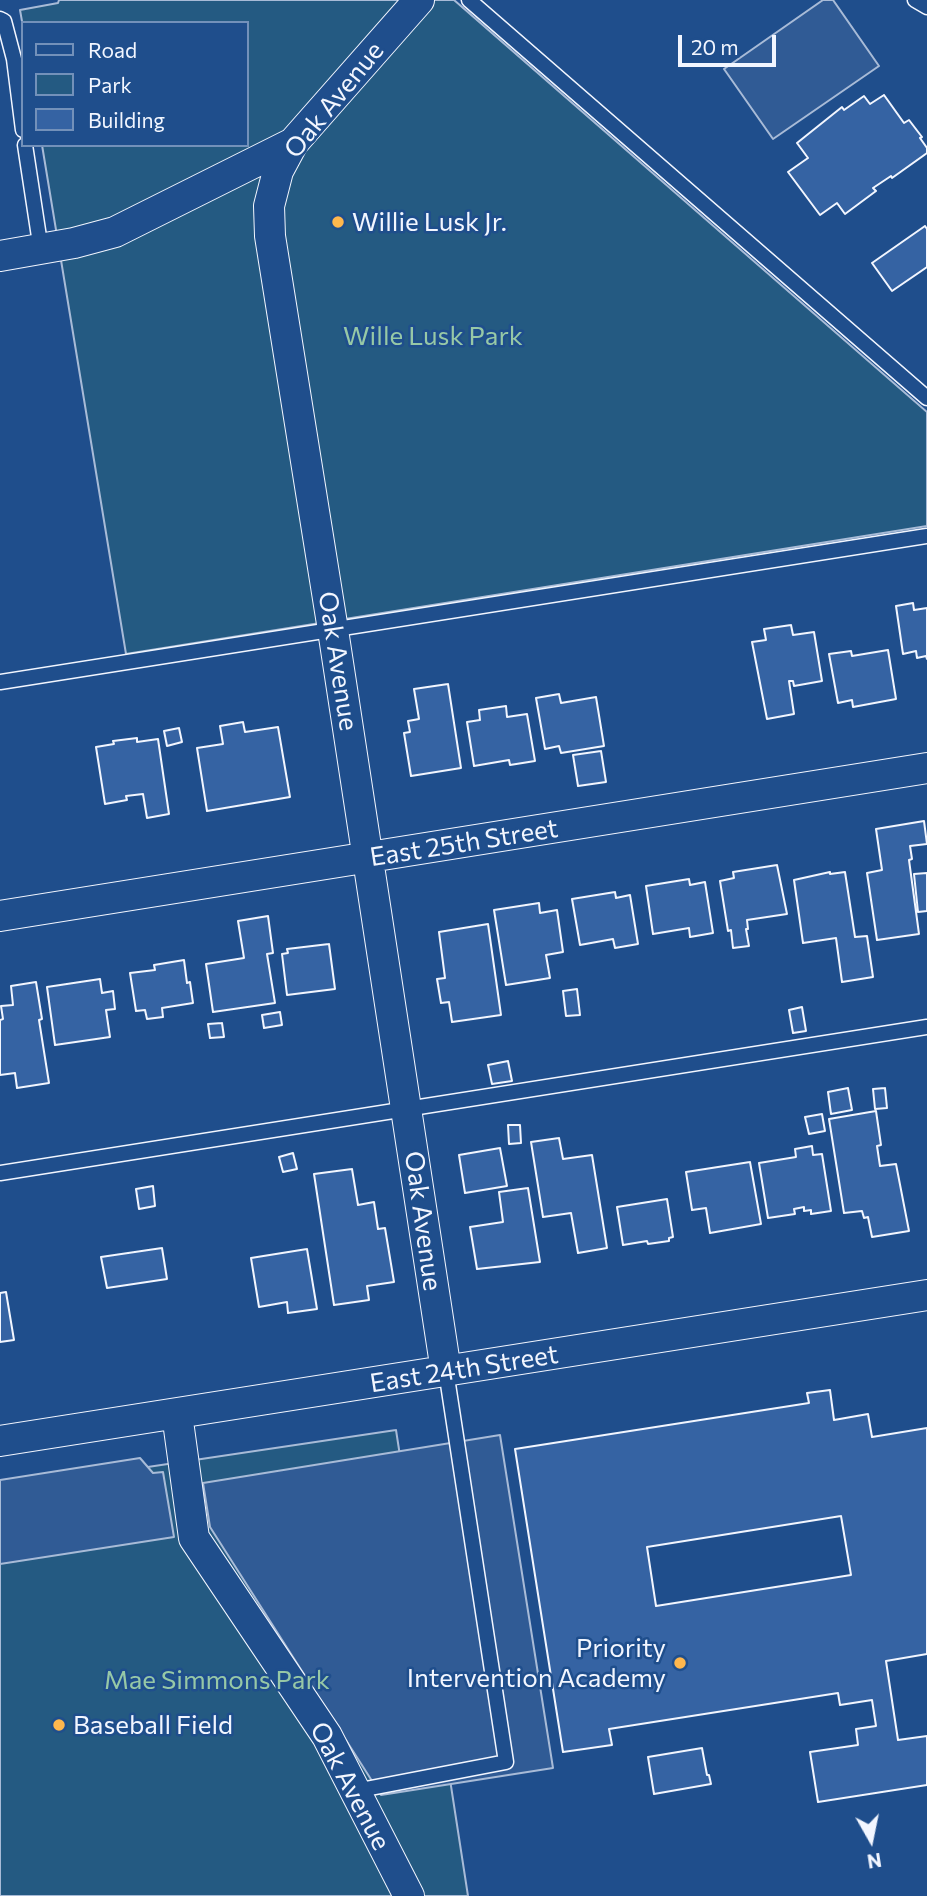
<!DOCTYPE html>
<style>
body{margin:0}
#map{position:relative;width:927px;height:1896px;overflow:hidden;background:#1f4e8c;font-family:Commissioner,sans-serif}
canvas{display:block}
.legend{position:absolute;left:21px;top:21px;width:228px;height:126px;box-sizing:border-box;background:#1f4e8c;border:2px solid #7391ba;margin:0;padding:9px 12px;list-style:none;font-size:21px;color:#f2f6ff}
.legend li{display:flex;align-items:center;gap:14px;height:35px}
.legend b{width:35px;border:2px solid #7391ba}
.north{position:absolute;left:836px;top:1805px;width:70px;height:70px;-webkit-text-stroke:5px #1f4e8c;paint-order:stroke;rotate:171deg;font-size:19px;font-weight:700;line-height:28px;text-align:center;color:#f2f6ff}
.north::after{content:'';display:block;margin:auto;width:24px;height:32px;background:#f2f6ff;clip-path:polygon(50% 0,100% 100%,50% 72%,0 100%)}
.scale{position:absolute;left:678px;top:35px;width:98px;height:32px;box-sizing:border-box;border:4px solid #f2f6ff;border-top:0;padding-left:9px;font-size:21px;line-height:24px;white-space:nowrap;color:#f2f6ff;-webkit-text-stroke:5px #1f4e8c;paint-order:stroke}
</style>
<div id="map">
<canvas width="927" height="1896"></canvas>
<ul class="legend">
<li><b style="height:9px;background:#1f4e8c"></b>Road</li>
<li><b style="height:19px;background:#245a82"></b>Park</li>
<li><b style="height:19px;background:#3563a3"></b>Building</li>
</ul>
<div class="north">N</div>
<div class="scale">20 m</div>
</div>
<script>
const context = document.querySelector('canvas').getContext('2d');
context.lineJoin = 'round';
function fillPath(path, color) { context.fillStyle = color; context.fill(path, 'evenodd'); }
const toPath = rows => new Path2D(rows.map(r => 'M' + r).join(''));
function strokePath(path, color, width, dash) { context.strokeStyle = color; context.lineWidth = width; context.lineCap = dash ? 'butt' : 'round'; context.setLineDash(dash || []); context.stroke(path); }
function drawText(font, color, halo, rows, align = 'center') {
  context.font = font + ' Commissioner,sans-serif'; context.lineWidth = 5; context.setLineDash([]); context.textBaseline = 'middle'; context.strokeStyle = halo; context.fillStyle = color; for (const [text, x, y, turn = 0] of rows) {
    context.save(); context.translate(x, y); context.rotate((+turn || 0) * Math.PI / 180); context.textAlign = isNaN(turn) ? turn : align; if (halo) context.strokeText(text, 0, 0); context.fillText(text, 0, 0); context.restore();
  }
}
const green = toPath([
 [59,0,454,0,927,412,927,526,126,654,42,145,247,145,247,23,23,23,23,27,20,10,58,3,59,0],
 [396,1430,468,1896,0,1896,0,1489,396,1430]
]);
const parking = toPath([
 [823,0,833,0,879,66,773,139,724,69,823,0],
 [500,1435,553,1768,381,1795,210,1527,203,1483,500,1435],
 [140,1458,153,1473,163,1472,174,1537,0,1564,0,1480,140,1458]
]);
const building = toPath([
 [884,95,904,123,909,120,922,137,920,138,927,148,927,153,892,178,891,176,873,188,876,191,845,214,837,203,820,215,788,172,808,158,797,143,842,107,844,110,864,96,870,104,884,95],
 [925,226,927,229,927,267,892,291,872,263,925,226],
 [913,603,914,610,927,608,927,659,926,656,917,658,916,651,903,654,896,606,913,603],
 [791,625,793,635,814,632,822,681,794,686,793,681,789,681,794,714,767,719,752,642,766,640,764,629,791,625],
 [888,650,896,699,853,707,852,700,838,703,829,654,851,651,852,656,888,650],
 [448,684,461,768,411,776,404,733,410,732,408,721,419,719,414,689,448,684],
 [559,694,561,703,596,697,604,746,561,753,559,746,545,749,536,698,559,694],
 [506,706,507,717,527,714,535,761,510,765,509,760,474,766,467,722,480,720,479,710,506,706],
 [243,722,245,732,278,727,290,797,207,811,197,748,223,744,220,726,243,722],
 [179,728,182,742,167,746,164,731,179,728],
 [137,738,137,742,158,739,169,814,147,818,143,794,126,796,127,800,105,804,96,747,114,744,113,741,137,738],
 [601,751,606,782,578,786,573,755,601,751],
 [924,821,927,844,910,846,912,859,909,860,919,934,877,940,867,873,882,870,876,829,924,821],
 [777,865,787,914,747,920,748,929,746,929,749,946,733,948,731,930,728,931,720,881,734,878,733,872,777,865],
 [830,872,830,874,845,872,855,937,867,936,873,977,842,982,836,938,803,943,794,880,830,872],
 [927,873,927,911,918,912,914,874,927,873],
 [689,879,690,885,705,882,713,933,690,937,689,928,653,934,646,886,689,879],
 [615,892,616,898,630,895,638,944,615,948,613,939,580,945,572,899,615,892],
 [539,903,540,913,557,910,563,952,546,955,550,978,506,985,494,910,539,903],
 [268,916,273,953,267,954,275,1003,213,1012,206,964,244,958,238,921,268,916],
 [488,924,501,1015,452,1022,449,1002,441,1003,437,979,445,978,439,932,488,924],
 [329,944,335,989,287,995,282,954,288,953,287,949,329,944],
 [184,960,187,983,190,982,193,1003,162,1008,163,1017,147,1019,145,1010,136,1011,130,973,155,970,154,965,184,960],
 [100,979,102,993,113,991,115,1009,106,1010,110,1037,55,1045,47,987,100,979],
 [36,982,42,1019,39,1020,49,1083,17,1088,15,1073,0,1075,0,1020,3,1019,1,1006,13,1005,11,986,36,982],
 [577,989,580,1015,566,1016,563,991,577,989],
 [802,1007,806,1031,793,1033,789,1010,802,1007],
 [280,1012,282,1025,264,1028,262,1015,280,1012],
 [222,1023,224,1037,210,1038,208,1024,222,1023],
 [508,1061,512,1081,492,1084,488,1065,508,1061],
 [848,1088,852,1110,831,1114,828,1092,848,1088],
 [885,1088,887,1108,875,1109,873,1089,885,1088],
 [876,1111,881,1145,877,1146,880,1166,896,1164,909,1231,872,1237,868,1217,864,1218,862,1211,844,1213,829,1119,876,1111],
 [822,1114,825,1131,809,1134,805,1117,822,1114],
 [508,1125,520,1125,521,1143,509,1144,508,1125],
 [559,1138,563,1159,592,1155,607,1248,578,1253,571,1213,543,1217,531,1142,559,1138],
 [812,1146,813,1155,822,1154,831,1211,811,1214,811,1210,804,1211,804,1207,794,1209,795,1214,768,1218,759,1163,796,1157,795,1149,812,1146],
 [500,1148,507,1186,465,1193,459,1155,500,1148],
 [293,1153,297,1169,283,1172,279,1157,293,1153],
 [750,1162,761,1224,710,1233,706,1208,692,1210,686,1172,750,1162],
 [352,1169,358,1205,374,1202,378,1229,385,1228,394,1282,367,1286,369,1300,334,1305,314,1174,352,1169],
 [153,1186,155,1206,139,1209,136,1189,153,1186],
 [528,1188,540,1262,477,1269,470,1227,503,1222,499,1192,528,1188],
 [667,1199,673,1237,669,1238,669,1241,648,1244,647,1241,623,1245,617,1207,667,1199],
 [162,1248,167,1279,107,1288,101,1257,162,1248],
 [307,1249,317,1309,288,1313,287,1302,259,1307,251,1258,307,1249],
 [6,1292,14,1340,0,1342,0,1293,6,1292],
 [830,1390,834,1420,868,1414,872,1437,927,1428,927,1654,886,1661,898,1740,927,1736,927,1785,818,1802,810,1752,858,1745,856,1729,876,1726,872,1700,840,1705,838,1693,609,1729,612,1745,563,1752,515,1449,809,1403,807,1393,830,1390],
 [841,1516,851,1575,656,1606,647,1547,841,1516],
 [702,1748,707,1775,709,1775,711,1784,654,1794,648,1757,702,1748]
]);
const lane = toPath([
 [469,0,927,398],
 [915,0,927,7],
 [0,19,4,21,14,59,23,130],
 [25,145,41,250],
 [0,682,927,536],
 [0,1173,927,1027],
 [355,1791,506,1762,446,1371]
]);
const street = toPath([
 [419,0,293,143,278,171,269,206,270,236,333,630,446,1371],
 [0,256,74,243,115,232,293,143],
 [0,916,927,768],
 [177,1414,194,1538,327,1736,409,1896],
 [0,1441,927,1295]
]);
const markers = [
 [338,222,7,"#ffb74d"],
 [680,1663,7,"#ffb74d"],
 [59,1725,7,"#ffb74d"]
];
const streetNames = [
 ["Oak Avenue",334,100,-51],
 ["Oak Avenue",338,661,81],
 ["East 25th Street",464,843,-9],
 ["Oak Avenue",423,1221,82],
 ["East 24th Street",464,1369,-9],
 ["Oak Avenue",350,1786,62]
];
const poiNames = [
 ["Willie Lusk Jr.",352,222],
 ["Priority",666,1648,"right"],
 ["Intervention Academy",666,1678,"right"],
 ["Baseball Field",73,1725]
];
const parkNames = [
 ["Wille Lusk Park",433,336],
 ["Mae Simmons Park",217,1680]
];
fillPath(green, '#245a82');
strokePath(green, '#a8bbd7', 2);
fillPath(parking, '#305b95');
strokePath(parking, '#a8bbd7', 2);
fillPath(building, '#3563a3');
strokePath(building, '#f2f6ff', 2);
strokePath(lane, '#f2f6ff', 17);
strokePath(street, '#f2f6ff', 32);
strokePath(lane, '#1f4e8c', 14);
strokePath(street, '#1f4e8c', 30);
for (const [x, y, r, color] of markers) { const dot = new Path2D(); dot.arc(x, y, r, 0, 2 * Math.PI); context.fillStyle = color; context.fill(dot); strokePath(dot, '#1f4e8c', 2.5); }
drawText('26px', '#f2f6ff', '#1f4e8c', streetNames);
drawText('26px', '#f2f6ff', '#1f4e8c', poiNames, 'left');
drawText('26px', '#97c8a6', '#1f4e8c', parkNames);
</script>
